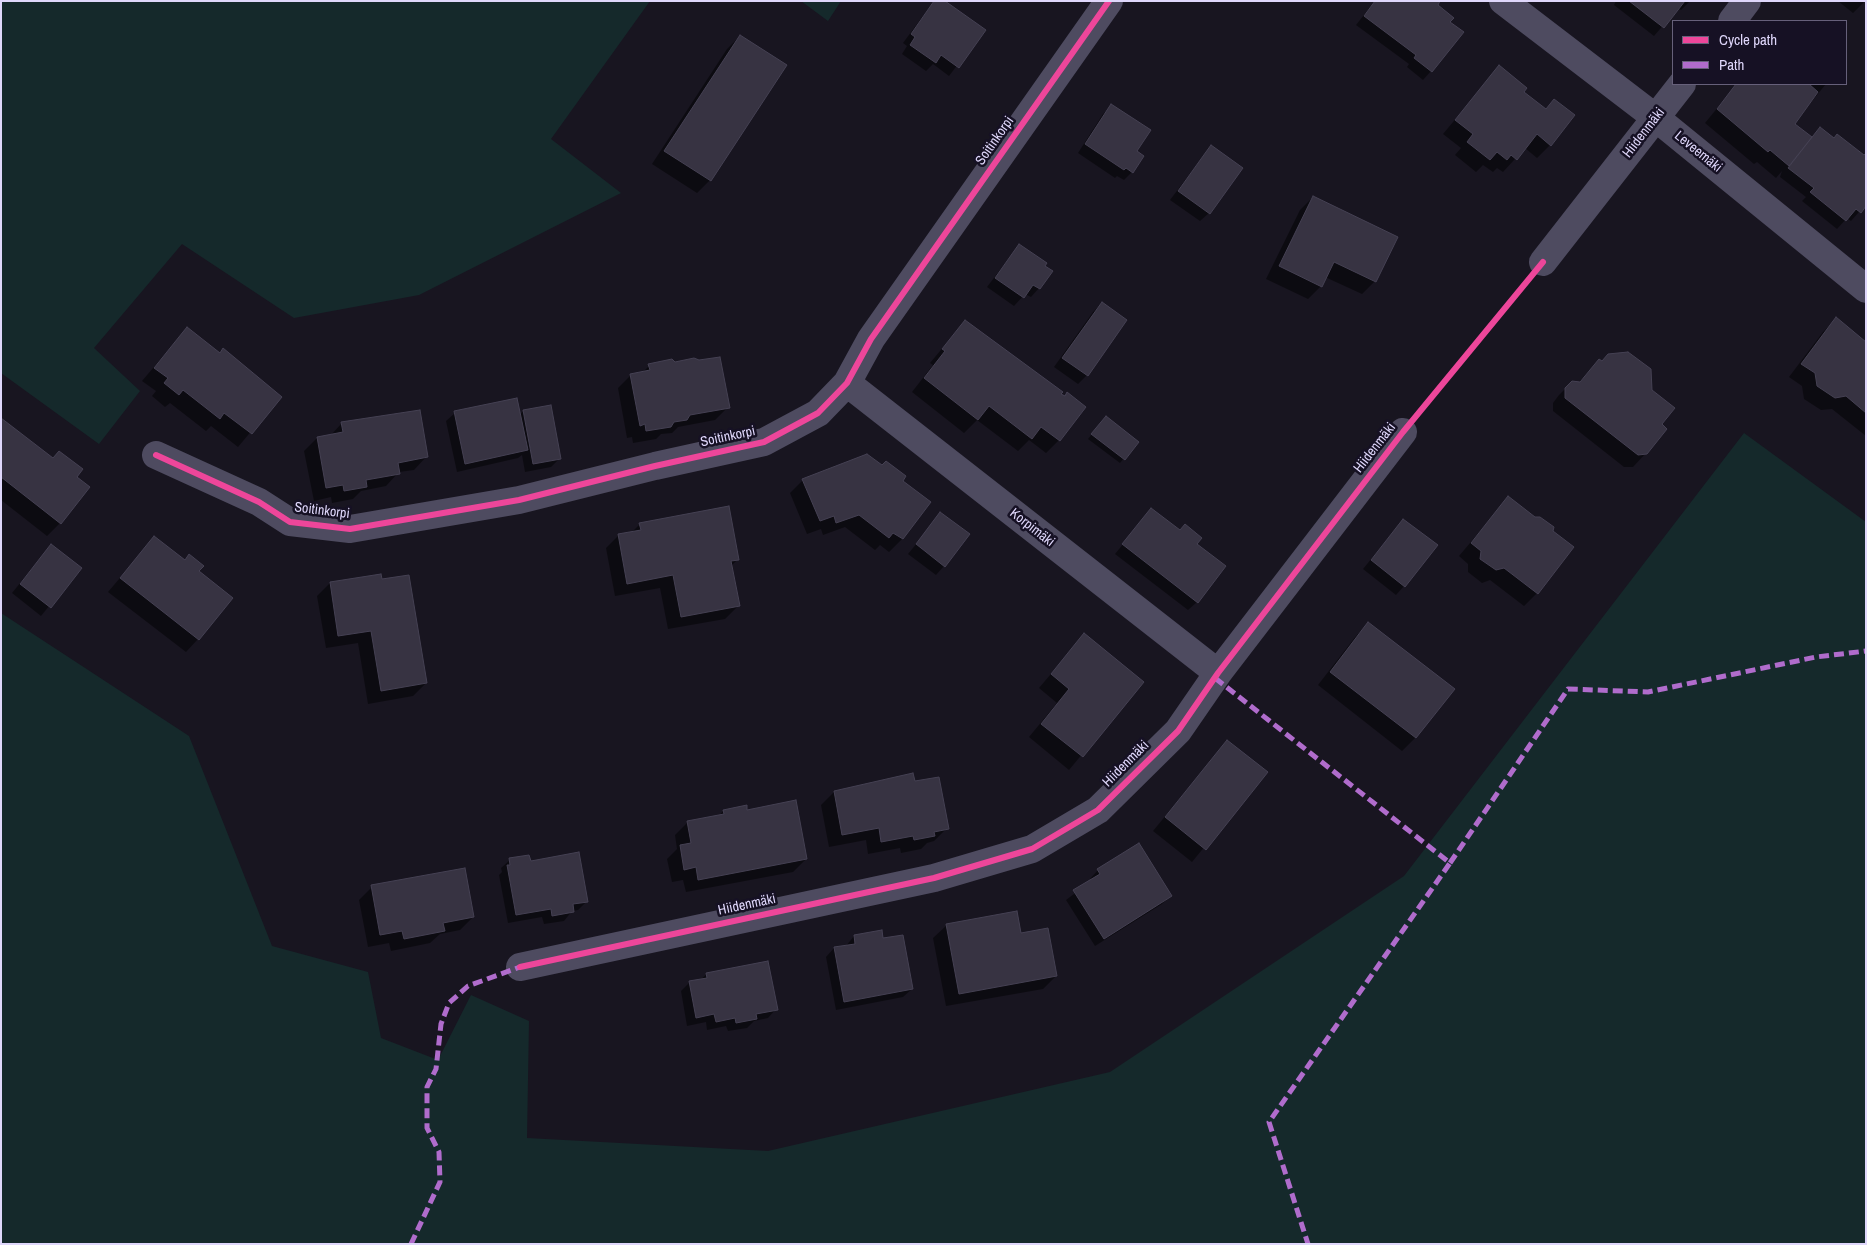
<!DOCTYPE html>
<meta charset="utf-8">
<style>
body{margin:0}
#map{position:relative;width:1867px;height:1245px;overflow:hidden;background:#181520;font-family:"Archivo Narrow",sans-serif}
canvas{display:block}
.frame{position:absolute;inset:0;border:2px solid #dfd7fb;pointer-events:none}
.legend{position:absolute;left:1672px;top:20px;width:175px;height:65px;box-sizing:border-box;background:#161124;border:1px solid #66607a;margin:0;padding:6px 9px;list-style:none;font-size:15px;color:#dfd7fb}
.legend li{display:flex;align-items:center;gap:10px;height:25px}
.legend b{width:25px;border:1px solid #66607a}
</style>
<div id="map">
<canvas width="1867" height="1245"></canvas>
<div class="frame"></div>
<ul class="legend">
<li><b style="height:6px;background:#ed469a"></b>Cycle path</li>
<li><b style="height:6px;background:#b06ccc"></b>Path</li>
</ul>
</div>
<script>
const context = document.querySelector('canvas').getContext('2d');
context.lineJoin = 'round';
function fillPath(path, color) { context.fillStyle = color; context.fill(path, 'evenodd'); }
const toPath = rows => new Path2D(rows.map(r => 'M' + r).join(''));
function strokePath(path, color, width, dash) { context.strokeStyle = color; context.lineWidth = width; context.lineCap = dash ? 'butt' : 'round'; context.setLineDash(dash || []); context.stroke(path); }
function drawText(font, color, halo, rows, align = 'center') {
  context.font = font + ' "Archivo Narrow",sans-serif'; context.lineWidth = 5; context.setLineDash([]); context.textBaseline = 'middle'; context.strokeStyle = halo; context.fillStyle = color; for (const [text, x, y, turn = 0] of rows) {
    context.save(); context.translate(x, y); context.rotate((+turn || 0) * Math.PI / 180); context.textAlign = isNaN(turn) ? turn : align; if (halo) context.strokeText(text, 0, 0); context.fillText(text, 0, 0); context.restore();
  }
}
const green = toPath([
 [1,1,650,1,551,139,621,193,419,295,294,318,182,244,94,348,140,391,99,444,1,373],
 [801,1,841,1,828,21],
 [1744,433,1866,522,1866,1244,1,1244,1,613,189,736,272,946,368,972,381,1038,438,1060,471,995,529,1021,527,1138,768,1151,1110,1072,1404,876]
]);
const shadow = toPath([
 [934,1,984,30,949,76,933,64,926,71,902,54,907,46,903,43],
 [1375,1,1438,1,1436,5,1448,22,1431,71,1423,80,1407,67,1409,64,1356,25],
 [1616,1,1690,1,1681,10,1678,8,1654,36,1614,5],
 [1838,1,1865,1,1853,13],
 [740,36,710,180,697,193,652,164,727,49],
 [1499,67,1522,92,1550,145,1537,158,1525,148,1503,172,1497,168,1493,172,1483,165,1476,172,1455,155,1461,148,1443,134],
 [1737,84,1826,84,1793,124,1811,138,1820,129,1834,140,1838,136,1866,156,1866,204,1851,221,1847,218,1837,229,1802,201,1806,197,1780,177,1782,171,1776,178,1757,162,1754,164,1705,123],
 [1112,106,1135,151,1132,172,1124,180,1117,176,1115,178,1078,153,1103,114],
 [1211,146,1209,213,1200,221,1170,200],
 [1313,197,1375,281,1362,294,1325,277,1321,286,1308,299,1266,279,1300,210],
 [1019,245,1039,288,1031,297,1025,294,1014,306,987,287],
 [1102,303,1125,320,1087,375,1078,384,1054,367,1093,312],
 [1836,319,1866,344,1866,436,1832,409,1821,410,1804,399,1802,386,1789,377,1823,332],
 [965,321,1059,394,1059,440,1046,453,1029,440,1018,451,977,420,964,433,912,392,933,365,930,363],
 [187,328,219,354,223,349,280,397,238,447,211,426,206,431,170,403,165,407,152,396,156,391,142,381],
 [1599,360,1651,391,1660,424,1646,453,1633,467,1624,467,1553,411,1553,403,1559,395,1572,382,1578,383],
 [649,366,728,407,715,420,678,427,672,433,661,434,656,439,633,443,632,437,627,438,618,388,631,375,642,373],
 [524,411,560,458,551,467,525,472,522,455,518,458,457,472,446,421,455,413,519,415],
 [1,419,75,477,60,523,47,536,1,500],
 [1102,422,1137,442,1120,463,1088,439],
 [342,423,427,456,414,470,399,472,386,486,361,491,353,499,332,503,331,497,314,501,304,451,317,438,330,436],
 [803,480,901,481,902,539,889,552,880,545,875,550,845,527,823,535,821,529,807,534,790,493],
 [1508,498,1572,547,1537,593,1524,606,1490,580,1482,583,1468,572,1468,564,1459,556],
 [1151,510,1196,545,1197,602,1188,610,1115,554],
 [941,514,944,566,936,575,908,554],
 [1403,520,1404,586,1396,595,1363,569],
 [640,524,738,559,731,566,738,606,725,619,668,629,660,588,615,596,606,548,619,535,631,533],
 [154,538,198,571,198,639,186,652,108,592],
 [51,545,80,568,41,616,12,593],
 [330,583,426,683,413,696,368,704,358,643,326,648,317,596],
 [1369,623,1453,689,1415,738,1402,751,1318,685,1356,636],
 [1084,635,1142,682,1069,770,1029,737,1057,703,1039,688],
 [1227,741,1266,772,1192,862,1153,831],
 [912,775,914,783,947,828,934,841,927,843,921,849,901,853,900,848,868,854,866,840,829,847,821,805,834,792],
 [723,811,746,811,806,859,793,872,686,892,683,880,672,882,667,859,677,849,675,835,688,822,718,817],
 [510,860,530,862,587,901,578,910,572,911,564,921,544,924,542,917,508,923,499,875,502,872,501,868],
 [1098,870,1170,896,1162,904,1095,946,1066,900,1091,881,1090,879],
 [372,887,473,917,460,930,440,934,430,943,391,951,389,943,368,947,359,900],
 [947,925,1020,934,1056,976,1043,989,946,1006,933,938],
 [854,936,882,940,912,989,903,997,836,1010,826,957,834,948,846,946],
 [707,974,776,1009,768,1018,754,1021,747,1028,728,1031,726,1026,707,1030,706,1022,687,1026,681,991,690,982,700,980]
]);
const building = toPath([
 [934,1,945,1,986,30,959,68,941,55,936,63,910,45,915,37,911,34,934,1],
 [1375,1,1440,1,1438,5,1454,18,1450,22,1464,32,1432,72,1414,58,1416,55,1364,16,1375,1],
 [1629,1,1685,1,1664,28,1629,1],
 [740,35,787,65,711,181,664,151,740,35],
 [1499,65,1527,88,1524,92,1546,109,1554,99,1575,115,1551,146,1537,134,1517,160,1511,155,1507,160,1497,152,1490,160,1467,142,1473,134,1455,120,1499,65],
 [1736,84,1809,84,1818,92,1795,124,1812,137,1789,166,1770,150,1768,152,1717,109,1736,84],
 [1111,104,1151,130,1137,151,1144,156,1133,173,1126,168,1124,170,1085,144,1111,104],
 [1820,127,1834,138,1837,134,1864,155,1866,153,1866,206,1861,213,1856,209,1846,221,1810,192,1814,188,1788,168,1820,127],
 [1211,145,1243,168,1210,214,1178,191,1211,145],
 [1313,196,1398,237,1376,282,1334,262,1322,287,1279,266,1313,196],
 [1019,244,1047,263,1045,266,1053,271,1040,289,1033,285,1024,298,995,278,1019,244],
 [1102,302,1127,320,1088,376,1062,358,1102,302],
 [1836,317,1866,342,1866,413,1846,396,1835,398,1817,386,1815,373,1801,364,1836,317],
 [965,320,1063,392,1061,394,1065,396,1067,392,1086,407,1060,441,1041,427,1032,439,989,406,978,420,924,378,945,351,942,349,965,320],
 [187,327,220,353,223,348,282,397,252,434,224,413,220,419,183,390,179,395,164,383,168,378,154,368,187,327],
 [1628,352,1651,369,1652,390,1675,408,1662,424,1667,429,1647,454,1638,455,1565,398,1565,388,1572,381,1580,382,1599,359,1602,361,1608,354,1628,352],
 [720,357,730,408,690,415,687,420,674,422,671,427,646,431,645,424,640,426,630,374,650,370,648,364,672,359,675,362,694,358,699,360,720,357],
 [517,398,528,450,465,464,454,411,517,398],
 [551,405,561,459,533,464,523,410,551,405],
 [420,410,428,457,398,463,400,474,366,480,367,487,344,491,343,485,326,488,317,437,343,432,341,422,420,410],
 [1106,416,1139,442,1125,460,1091,434,1106,416],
 [1,418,53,458,59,451,83,469,77,477,90,487,61,524,1,477,1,418],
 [867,454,882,465,886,461,906,476,903,481,931,502,903,539,893,533,889,538,859,515,836,523,834,516,820,521,802,479,867,454],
 [1508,496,1535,517,1540,517,1554,527,1553,531,1574,547,1538,594,1504,568,1496,570,1480,559,1481,551,1471,543,1508,496],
 [729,506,739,560,731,561,740,606,681,617,673,575,627,584,618,534,641,530,639,523,729,506],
 [1151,508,1180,530,1185,524,1202,538,1197,544,1226,566,1198,603,1122,544,1151,508],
 [940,512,970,534,945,567,916,544,940,512],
 [1403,519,1438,545,1405,587,1371,560,1403,519],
 [154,536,185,560,189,554,204,566,199,571,233,598,199,640,120,578,154,536],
 [51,544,82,568,51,608,20,584,51,544],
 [381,574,382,579,409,575,427,683,381,691,371,631,338,636,330,582,381,574],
 [1368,622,1455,689,1416,738,1330,672,1368,622],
 [1084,633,1144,682,1083,757,1041,724,1069,689,1051,674,1084,633],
 [1227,740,1268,772,1206,850,1165,817,1227,740],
 [913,773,915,781,939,777,949,829,934,832,935,836,914,840,913,836,881,842,879,828,842,835,834,791,913,773],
 [796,800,807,859,698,880,696,867,684,870,680,845,691,843,687,821,724,814,723,810,747,805,747,810,796,800],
 [1139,843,1172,896,1104,939,1073,890,1100,874,1097,869,1139,843],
 [579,852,588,902,573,904,574,912,552,916,551,909,516,915,507,865,510,865,509,858,529,855,531,861,579,852],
 [465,868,474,917,443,923,445,931,404,939,402,931,380,935,371,885,465,868],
 [1017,911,1021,933,1048,928,1057,976,959,994,946,924,1017,911],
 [882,930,883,938,903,935,913,989,844,1002,834,947,855,944,854,935,882,930],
 [768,961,778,1010,756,1014,757,1019,736,1023,735,1018,716,1022,714,1014,696,1018,689,981,707,978,706,973,768,961]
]);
const street = toPath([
 [1503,1,1656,118,1866,289],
 [1732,21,1747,1],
 [1543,262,1682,84],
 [847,383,1218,673],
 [156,455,259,502,290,522,350,529,519,500,655,466,764,442,818,413,847,383,871,339,1109,1],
 [520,967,934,878,1032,849,1098,810,1178,731,1218,673,1403,432]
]);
const quiet = toPath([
 [1215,678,1450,863,1269,1122,1308,1244],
 [1450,863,1568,689,1648,692,1816,657,1866,651],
 [411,1244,440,1182,439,1152,427,1128,427,1087,436,1069,441,1024,449,1003,468,986,520,967]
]);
const cycleway = toPath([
 [156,455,259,502,290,522,350,529,519,500,655,466,764,442,818,413,847,383,871,339,1109,1],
 [520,967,934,878,1032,849,1098,810,1178,731,1218,673,1403,432,1543,262]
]);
const streetNames = [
 ["Hiidenmäki",1644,133,-52],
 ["Soitinkorpi",995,141,-55],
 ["Leveemäki",1698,152,39],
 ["Soitinkorpi",728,437,-12],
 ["Hiidenmäki",1375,448,-52],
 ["Soitinkorpi",322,511,7],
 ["Korpimäki",1032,528,38],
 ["Hiidenmäki",1126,764,-45],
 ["Hiidenmäki",747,905,-12]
];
fillPath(green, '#15292b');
fillPath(shadow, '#0007');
fillPath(building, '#373342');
strokePath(building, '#454153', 1);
strokePath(street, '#4e4b60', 28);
strokePath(quiet, '#b06ccc', 5, [10, 5]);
strokePath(cycleway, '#ed469a', 6);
drawText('14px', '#dfd7fb', '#161124', streetNames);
</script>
